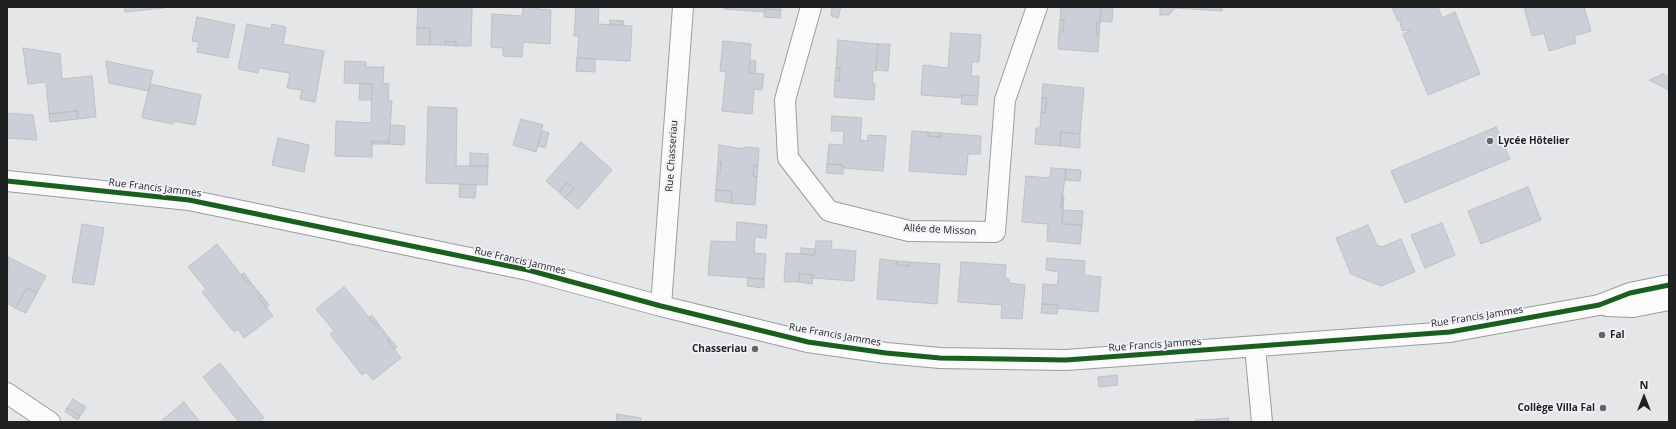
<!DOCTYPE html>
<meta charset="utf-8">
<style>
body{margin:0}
#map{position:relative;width:1676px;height:429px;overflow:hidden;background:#e4e6e8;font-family:"Open Sans",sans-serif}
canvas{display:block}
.frame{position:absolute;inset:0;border:8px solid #1f2021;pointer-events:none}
.north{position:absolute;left:1624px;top:377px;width:40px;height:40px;-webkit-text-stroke:3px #f1f2f7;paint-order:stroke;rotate:0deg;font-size:11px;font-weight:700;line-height:16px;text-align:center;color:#1f2021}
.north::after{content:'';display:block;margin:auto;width:14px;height:18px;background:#1f2021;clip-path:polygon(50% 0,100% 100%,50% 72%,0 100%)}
</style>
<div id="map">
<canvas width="1676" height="429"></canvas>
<div class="frame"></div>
<div class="north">N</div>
</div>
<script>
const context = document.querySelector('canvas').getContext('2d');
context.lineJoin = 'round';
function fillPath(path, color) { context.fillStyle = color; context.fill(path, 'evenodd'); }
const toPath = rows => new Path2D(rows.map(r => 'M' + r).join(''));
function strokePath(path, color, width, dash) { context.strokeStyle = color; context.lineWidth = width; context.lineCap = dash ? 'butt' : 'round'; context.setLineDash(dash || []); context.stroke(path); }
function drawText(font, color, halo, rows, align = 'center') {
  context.font = font + ' "Open Sans",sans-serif'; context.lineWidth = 3.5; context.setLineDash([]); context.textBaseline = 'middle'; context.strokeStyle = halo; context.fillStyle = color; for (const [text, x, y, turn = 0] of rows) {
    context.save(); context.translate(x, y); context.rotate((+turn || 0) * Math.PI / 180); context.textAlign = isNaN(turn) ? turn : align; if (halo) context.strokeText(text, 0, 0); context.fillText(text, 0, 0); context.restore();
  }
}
const building = toPath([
 [124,7,164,7,164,8,125,12,124,7],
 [418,7,472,7,471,46,456,46,456,42,445,41,445,45,430,45,430,28,417,28,418,7],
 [523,7,539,7,538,9,551,10,550,44,523,42,522,57,503,56,503,48,491,47,492,14,522,16,523,7],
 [576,7,599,7,598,24,632,26,630,61,577,58,579,36,574,36,576,7],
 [724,7,781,7,781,10,765,9,764,12,724,9,724,7],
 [832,7,841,7,838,18,831,16,832,7],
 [1061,7,1101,7,1100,23,1097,22,1096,35,1099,35,1098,52,1058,49,1059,32,1063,32,1064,20,1060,20,1061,7],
 [1101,7,1113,7,1112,22,1100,21,1101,7],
 [1160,7,1222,7,1222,11,1175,8,1169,15,1160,15,1160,7],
 [1392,7,1438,7,1442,18,1455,12,1480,74,1428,95,1403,34,1410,31,1402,30,1400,22,1403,18,1398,21,1392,7],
 [1524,7,1584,7,1591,31,1574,36,1576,43,1549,51,1544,33,1532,36,1524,7],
 [765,9,781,10,780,18,764,17,765,9],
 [197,17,235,25,228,58,197,52,199,42,192,41,197,17],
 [610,20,624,21,623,25,610,24,610,20],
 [1060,20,1064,20,1063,32,1059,32,1060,20],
 [1097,22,1100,23,1099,35,1096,35,1097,22],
 [247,24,271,29,272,24,286,27,283,44,324,51,315,102,300,99,302,90,287,88,290,73,259,68,258,73,238,69,247,24],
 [417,28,430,28,430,45,417,45,417,28],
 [951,33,981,35,979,62,972,62,971,76,979,76,978,96,962,95,962,98,921,95,923,65,948,68,951,33],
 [838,40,878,44,876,71,873,71,872,83,875,84,874,100,834,97,835,80,839,81,840,68,836,68,838,40],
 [445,41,456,42,456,46,445,45,445,41],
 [723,41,751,44,749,73,764,74,762,90,754,89,752,114,722,111,726,72,720,71,723,41],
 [878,44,890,44,888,71,876,70,878,44],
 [23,48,60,54,62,79,92,76,96,117,78,119,77,111,49,114,46,82,28,84,23,48],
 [577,58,595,59,595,72,576,71,577,58],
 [750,60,756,61,755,74,749,73,750,60],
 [106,61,153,71,149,91,109,83,106,61],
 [345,61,366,62,366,67,384,67,383,83,389,84,388,100,392,101,389,142,372,141,372,157,335,156,336,121,371,123,372,84,344,83,345,61],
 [836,68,840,68,839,81,835,80,836,68],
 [1663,74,1669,77,1669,90,1649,80,1663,74],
 [360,83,372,84,371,100,359,100,360,83],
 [150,84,201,95,195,125,174,121,173,124,143,118,142,117,150,84],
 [1043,84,1084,88,1080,134,1061,132,1060,146,1035,144,1036,128,1040,128,1041,112,1045,113,1047,98,1042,98,1043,84],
 [962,95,978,96,977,105,961,104,962,95],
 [1042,98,1047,98,1045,113,1041,112,1042,98],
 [428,107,457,108,456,166,488,166,487,185,426,183,428,107],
 [77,111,78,119,50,122,49,114,77,111],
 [7,113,33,115,37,140,7,138,7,113],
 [832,116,862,118,860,140,868,141,868,135,886,136,883,171,843,168,843,165,827,164,829,144,843,145,844,131,831,131,832,116],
 [521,119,543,125,536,152,513,145,521,119],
 [390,125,405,126,404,145,389,144,390,125],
 [1496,127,1510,159,1405,203,1391,171,1496,127],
 [542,131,549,133,545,148,538,146,542,131],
 [912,131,928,132,928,136,941,137,941,133,981,136,980,154,968,154,966,175,909,171,912,131],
 [928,132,941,133,941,137,928,136,928,132],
 [1061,132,1080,134,1080,148,1060,146,1061,132],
 [278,138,309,145,304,172,272,165,278,138],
 [372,141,389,142,389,144,372,144,372,141],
 [581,142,612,170,578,209,565,198,574,188,567,183,559,192,546,181,581,142],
 [719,145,744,149,744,147,759,148,758,165,754,165,753,176,757,177,755,205,731,203,732,191,716,190,717,174,720,174,721,162,718,161,719,145],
 [470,153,488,154,488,166,470,166,470,153],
 [718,161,721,162,720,174,717,174,718,161],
 [827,164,843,165,843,174,826,173,827,164],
 [754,165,758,165,757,177,753,176,754,165],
 [1051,168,1066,169,1061,208,1063,208,1062,224,1082,225,1080,244,1047,241,1048,224,1022,222,1026,176,1050,178,1051,168],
 [1066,169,1081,170,1080,181,1065,180,1066,169],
 [567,183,574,188,565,198,559,192,567,183],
 [460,184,476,185,475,198,459,197,460,184],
 [1528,187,1541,220,1481,244,1468,211,1528,187],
 [716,190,732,191,731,203,715,201,716,190],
 [1062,195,1064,196,1063,208,1061,208,1062,195],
 [1063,210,1083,211,1082,225,1062,224,1063,210],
 [737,222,767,225,766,238,755,237,754,253,766,254,764,279,708,275,711,241,736,242,737,222],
 [1442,223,1455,255,1425,268,1411,235,1442,223],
 [82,224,104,228,94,285,72,282,82,224],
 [1368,225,1377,245,1382,247,1401,239,1415,272,1381,286,1351,274,1336,238,1368,225],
 [816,241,832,241,831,249,856,251,854,281,813,278,813,275,799,274,799,282,784,282,786,253,815,255,816,241],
 [217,244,249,285,251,283,261,295,259,298,273,316,244,338,238,329,234,332,202,292,206,289,188,267,217,244],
 [801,248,815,249,815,255,801,254,801,248],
 [8,257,46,276,37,293,27,288,15,308,7,303,8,257],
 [1047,258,1085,261,1084,275,1101,277,1098,312,1057,308,1058,305,1042,304,1043,284,1057,285,1059,272,1046,270,1047,258],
 [880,259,897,261,897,265,909,266,909,262,940,264,937,304,877,299,880,259],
 [897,261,909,262,909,266,897,265,897,261],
 [961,262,1006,265,1005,278,1009,279,1009,283,1025,285,1022,319,1001,318,1002,305,958,302,961,262],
 [244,273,251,283,249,285,241,275,244,273],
 [799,274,813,275,812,284,799,282,799,274],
 [748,278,764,279,764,288,747,286,748,278],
 [344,287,377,327,379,325,389,338,387,339,401,358,373,380,366,372,362,375,330,334,334,331,316,309,344,287],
 [27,288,37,293,26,313,15,308,27,288],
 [261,295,269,305,266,307,259,298,261,295],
 [1042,304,1058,305,1057,314,1041,313,1042,304],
 [372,315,379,325,377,327,369,318,372,315],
 [389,338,397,347,394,349,387,339,389,338],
 [220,363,264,418,259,422,239,422,203,377,220,363],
 [1117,375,1118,385,1099,387,1098,377,1117,375],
 [73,399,86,407,80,416,67,408,73,399],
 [184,402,200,422,160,422,184,402],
 [67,408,80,416,78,420,65,412,67,408],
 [617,414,641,418,640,422,616,422,617,414],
 [1228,418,1229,422,1217,422,1217,419,1228,418],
 [1217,419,1217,422,1195,422,1195,420,1217,419]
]);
const street = toPath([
 [811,7,785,100,788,158,829,211,909,231,995,232,1005,100,1037,7],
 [7,181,189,200,528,270,661,306,808,342,886,353,940,358,1066,360,1450,332,1599,305,1630,293,1669,285],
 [661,306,683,7],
 [1607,306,1633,307,1669,300],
 [1255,347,1262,422],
 [7,393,50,422]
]);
const cycleway = toPath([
 [7,181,189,200,528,270,661,306,808,342,886,353,940,358,1066,360,1450,332,1599,305,1630,293,1669,285]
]);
const markers = [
 [1490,141,4,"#646567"],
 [1602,335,4,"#646567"],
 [755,349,4,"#646567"],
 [1603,408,4,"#646567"]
];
const poiNames = [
 ["Lycée Hôtelier",1498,141],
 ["Fal",1610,335],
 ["Chasseriau",747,349,"right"],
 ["Collège Villa Fal",1595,408,"right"]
];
const streetNames = [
 ["Rue Chasseriau",672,156,-86],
 ["Rue Francis Jammes",155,188,7],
 ["Allée de Misson",940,230,3],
 ["Rue Francis Jammes",520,261,13],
 ["Rue Francis Jammes",1477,317,-9],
 ["Rue Francis Jammes",835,335,10],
 ["Rue Francis Jammes",1155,345,-4]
];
fillPath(building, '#cbcfd7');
strokePath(building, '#bebfc0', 1);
strokePath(street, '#9b9c9e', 22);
strokePath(street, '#fbfbfc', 20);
strokePath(cycleway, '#1b5e20', 5);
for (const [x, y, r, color] of markers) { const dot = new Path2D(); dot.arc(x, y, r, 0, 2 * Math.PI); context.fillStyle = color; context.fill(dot); strokePath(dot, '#f1f2f7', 1.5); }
drawText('bold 10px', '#1f2021', '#f1f2f7', poiNames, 'left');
drawText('10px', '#1f2021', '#f1f2f7', streetNames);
</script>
